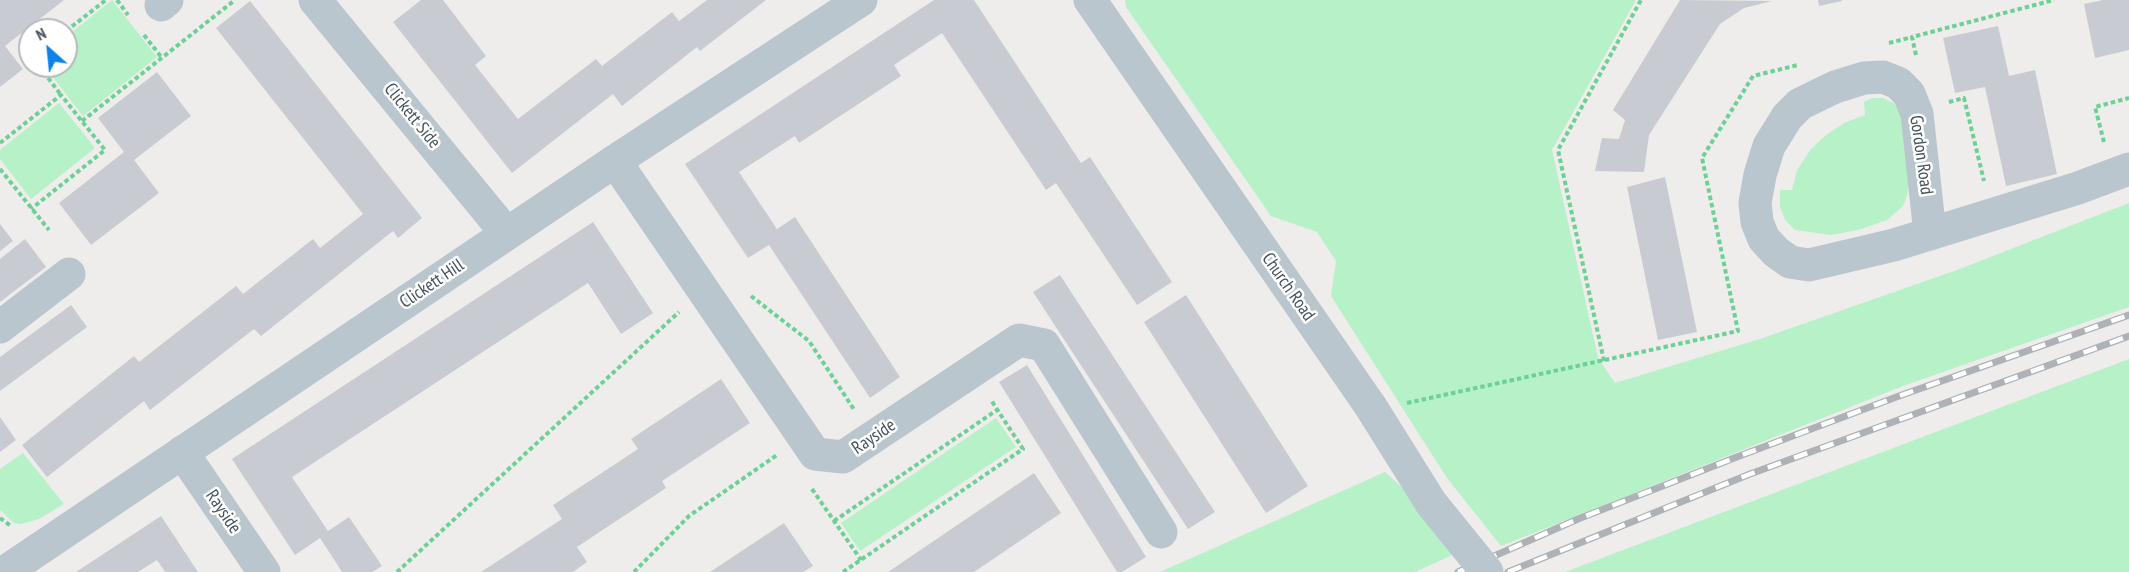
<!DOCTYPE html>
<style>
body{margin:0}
#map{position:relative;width:2129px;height:572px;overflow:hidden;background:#efecec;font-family:"PT Sans Narrow",sans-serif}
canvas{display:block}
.north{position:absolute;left:18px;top:18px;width:60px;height:60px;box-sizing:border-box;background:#fff;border:2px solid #b4babd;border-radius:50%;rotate:333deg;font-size:16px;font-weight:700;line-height:24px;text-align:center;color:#43525b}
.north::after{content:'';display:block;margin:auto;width:21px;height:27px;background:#0d82e8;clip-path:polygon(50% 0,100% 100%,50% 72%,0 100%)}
</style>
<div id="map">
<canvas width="2129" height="572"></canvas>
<div class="north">N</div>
</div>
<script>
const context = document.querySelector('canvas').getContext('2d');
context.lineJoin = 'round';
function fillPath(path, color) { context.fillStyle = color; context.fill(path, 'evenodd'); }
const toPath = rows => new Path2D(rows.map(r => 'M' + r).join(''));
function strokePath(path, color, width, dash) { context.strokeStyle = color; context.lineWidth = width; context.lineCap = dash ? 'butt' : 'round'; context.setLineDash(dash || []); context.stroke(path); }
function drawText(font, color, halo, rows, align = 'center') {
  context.font = font + ' "PT Sans Narrow",sans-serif'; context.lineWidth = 5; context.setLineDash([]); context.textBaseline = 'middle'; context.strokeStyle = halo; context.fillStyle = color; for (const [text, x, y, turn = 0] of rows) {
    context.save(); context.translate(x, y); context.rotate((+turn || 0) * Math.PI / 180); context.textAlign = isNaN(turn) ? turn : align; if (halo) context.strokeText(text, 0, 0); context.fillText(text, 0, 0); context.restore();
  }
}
const green = toPath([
 [112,0,157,57,83,116,44,66,66,66,66,37],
 [1125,0,1636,0,1552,150,1598,358,1615,383,1760,339,1957,270,2129,203,2129,307,1903,386,1501,546,1447,478,1331,296,1336,261,1317,232,1271,216,1126,7],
 [1873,98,1883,98,1895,104,1903,119,1910,170,1907,196,1903,206,1887,220,1858,230,1831,235,1795,230,1785,220,1780,207,1780,190,1792,190,1797,170,1811,149,1826,135,1844,123,1865,115,1864,102],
 [59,103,95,148,31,199,0,159,0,150],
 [2129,359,2129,572,1565,572],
 [996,418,1016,447,860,551,841,523],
 [23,453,64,504,39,519,21,524,14,523,0,510,0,469],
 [1385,472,1468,548,1415,572,1160,572]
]);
const building = toPath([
 [0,0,64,0,5,46,23,69,0,87],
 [421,0,443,0,486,56,475,65,518,119,596,59,602,66,672,12,679,21,707,0,766,0,700,51,697,47,622,106,613,94,512,173,393,22],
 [934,0,974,0,1081,163,1090,157,1172,282,1137,305,1056,183,1046,190,942,33,894,65,901,76,799,143,795,136,739,172,777,229,795,217,900,377,870,398,769,245,748,258,685,164],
 [1680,0,1772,1,1744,8,1720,24,1649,135,1644,172,1595,171,1602,138,1619,139,1625,120,1613,110],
 [1818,0,1842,0,1842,1,1819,6],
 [2103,0,2129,0,2129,50,2095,58,2084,4],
 [250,1,422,218,398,238,393,231,261,336,254,329,150,410,144,401,47,477,22,445,134,356,139,362,236,286,243,294,313,239,320,248,363,214,216,28],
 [1998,26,2009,76,2035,70,2057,174,2006,186,1985,87,1955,93,1943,38],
 [157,72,191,116,134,160,159,193,91,245,59,203,124,152,98,118],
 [1665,177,1697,332,1658,340,1627,187],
 [593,222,653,313,621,334,588,283,292,477,328,531,349,517,382,566,372,572,342,572,320,538,295,555,232,459],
 [0,224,13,241,0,251],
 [25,239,46,267,0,302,0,259],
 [1060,275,1215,512,1188,529,1033,292],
 [1186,295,1308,486,1266,513,1144,322],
 [71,305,87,327,0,391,0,357],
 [1027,365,1146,557,1122,572,1117,572,999,382],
 [721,379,750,423,662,481,666,488,577,547,587,562,573,572,481,572,562,519,553,505,638,449,631,439],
 [0,417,16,440,0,452],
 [1034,473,1061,513,974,572,888,572],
 [161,516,198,572,165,572,157,560,138,572,76,572],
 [784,523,813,566,803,572,710,572]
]);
const path = toPath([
 [117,0,128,15],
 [66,31,106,0],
 [144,35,162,58],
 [1889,43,1912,37],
 [1916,55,1912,37,2054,0],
 [39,66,61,95],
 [1949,102,1964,98,1984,181],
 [82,121,235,0],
 [2104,142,2095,107,2129,98],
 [0,143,61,95,105,150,31,209],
 [0,169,49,230],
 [751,296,809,341,855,411],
 [1604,361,1558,150,1641,0],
 [1407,403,1738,331,1702,158,1753,76,1798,65],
 [812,489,861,560],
 [0,518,11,526],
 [834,521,997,410],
 [397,572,679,312],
 [634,572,689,516,777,455],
 [843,572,1023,449,991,400]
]);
const street = toPath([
 [315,0,507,234],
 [1090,0,1371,407],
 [161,5,167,0],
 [615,161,815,454,843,457,1019,340,1044,345,1161,532],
 [1930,234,1917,114,1909,94,1898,83,1883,77,1864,78,1835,87,1800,104,1787,117,1769,146,1760,175,1755,203,1757,222,1764,239,1776,252,1790,262,1809,265,1894,245,2078,188,2129,169],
 [0,327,69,274],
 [182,452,264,572],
 [5,572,615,161,861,0]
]);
const rail = toPath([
 [1458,572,1578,519,1742,455,1899,396,2129,315],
 [1508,572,1750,474,2129,336]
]);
const streetBridge = toPath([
 [1371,407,1431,503,1487,572]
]);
const streetNames = [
 ["Clickett Side",412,116,51],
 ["Gordon Road",1921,155,82],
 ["Clickett Hill",432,284,-34],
 ["Church Road",1288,287,55],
 ["Rayside",874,437,-34],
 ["Rayside",223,512,56]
];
fillPath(green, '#b6f1c7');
fillPath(building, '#c8ccd2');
strokePath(path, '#6cd195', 4, [4.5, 3]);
strokePath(street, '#b9c6cd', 33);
strokePath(rail, '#aeb2b7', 7);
strokePath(rail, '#fff', 4.5, [14]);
strokePath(streetBridge, '#b9c6cd', 33);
drawText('18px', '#43525b', '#fff', streetNames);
</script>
